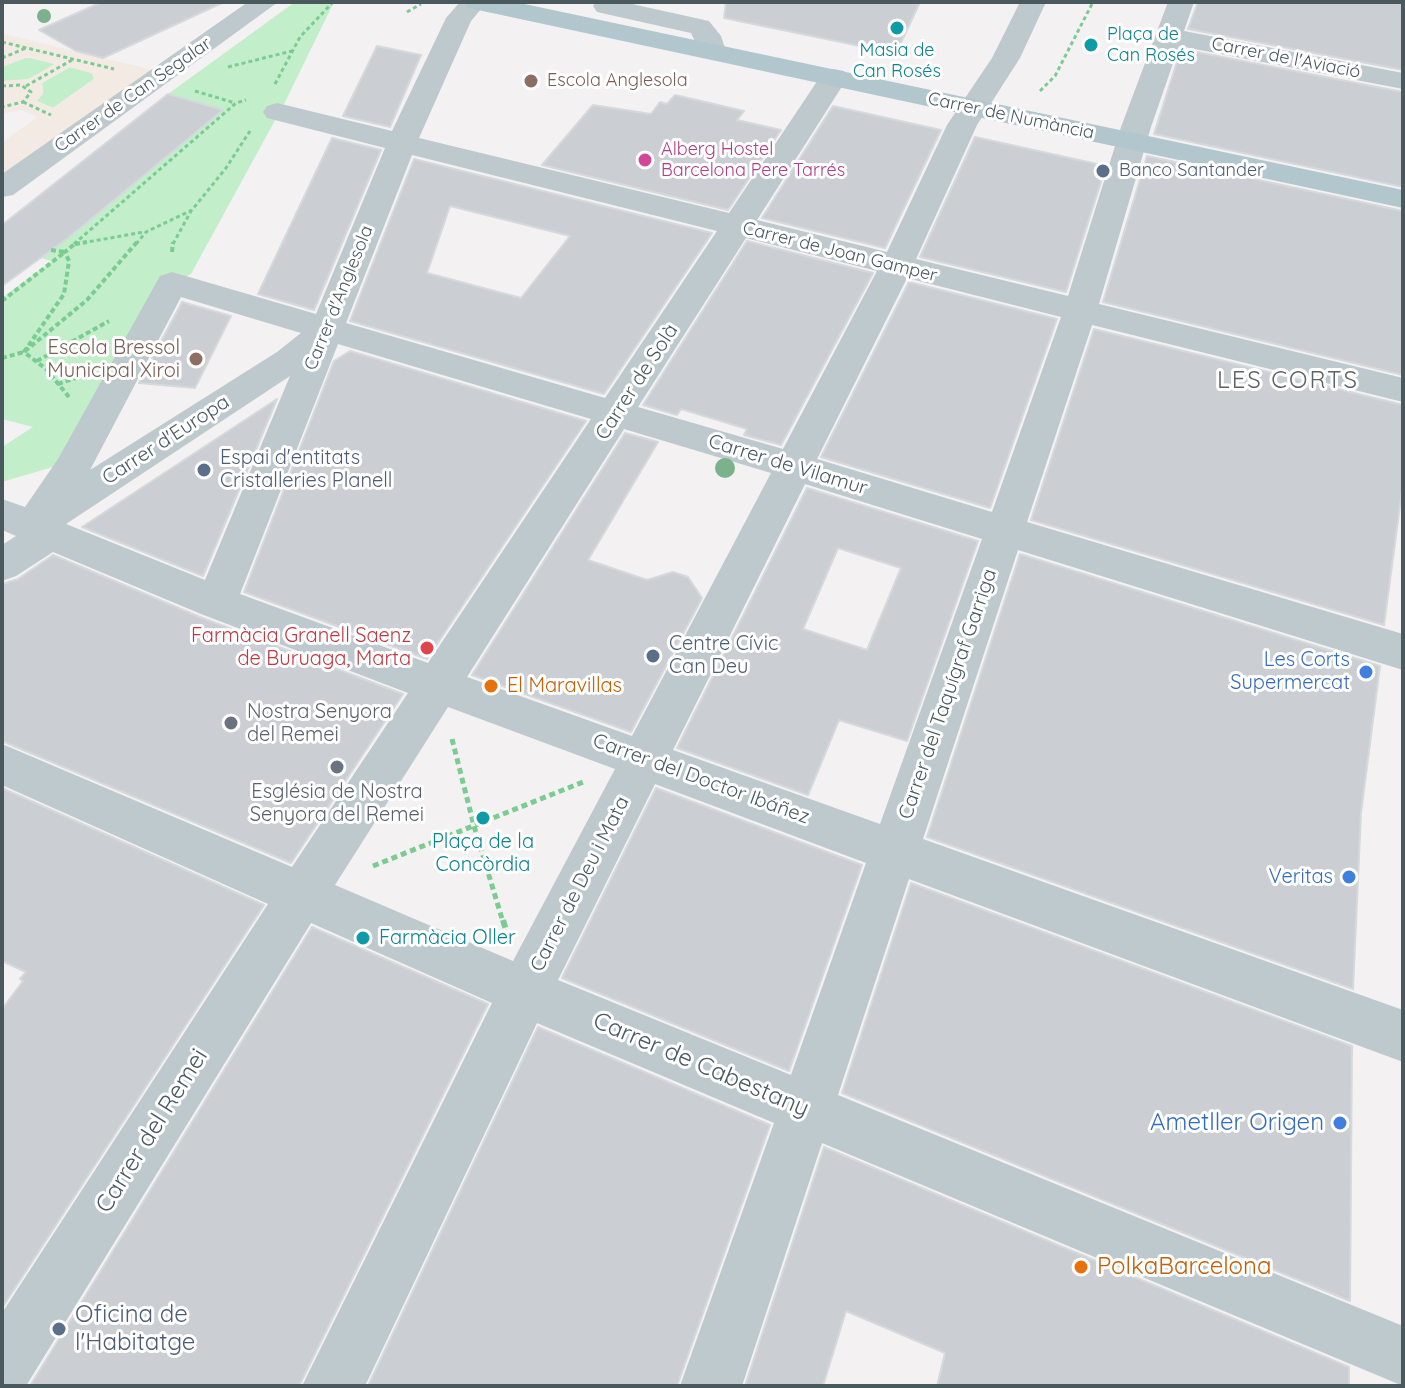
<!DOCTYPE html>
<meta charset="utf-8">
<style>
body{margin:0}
#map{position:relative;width:1405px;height:1388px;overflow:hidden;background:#f3f1f2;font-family:Quicksand,sans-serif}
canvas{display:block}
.frame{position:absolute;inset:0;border:4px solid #49595e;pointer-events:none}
</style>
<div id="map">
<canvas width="1405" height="1388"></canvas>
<div class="frame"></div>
</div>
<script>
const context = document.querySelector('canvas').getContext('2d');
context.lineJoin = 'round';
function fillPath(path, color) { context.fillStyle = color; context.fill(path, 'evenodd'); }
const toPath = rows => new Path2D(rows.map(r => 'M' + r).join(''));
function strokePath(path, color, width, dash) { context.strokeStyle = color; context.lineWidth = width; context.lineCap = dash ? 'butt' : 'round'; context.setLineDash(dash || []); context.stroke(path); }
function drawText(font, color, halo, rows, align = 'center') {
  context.font = font + ' Quicksand,sans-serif'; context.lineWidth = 6; context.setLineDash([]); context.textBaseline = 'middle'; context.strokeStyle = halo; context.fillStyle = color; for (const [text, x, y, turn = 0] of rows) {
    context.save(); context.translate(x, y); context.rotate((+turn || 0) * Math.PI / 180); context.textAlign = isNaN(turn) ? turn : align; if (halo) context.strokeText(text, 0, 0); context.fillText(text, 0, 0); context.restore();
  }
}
const green = toPath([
 [295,2,334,2,285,102,191,274,172,283,63,464,2,482,2,447,33,427,2,419,2,298,52,261,41,258,222,110,168,94],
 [23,58,31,58,56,64,28,80,2,81,2,67],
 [70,67,92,73,94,79,53,108,36,101,43,93,42,83]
]);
const sand = toPath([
 [5,34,153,70,2,175,2,143,37,117,22,110,2,114,2,81,28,79,55,64,29,57,2,67,2,36],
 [70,67,92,73,94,79,53,108,37,101,43,94,42,82]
]);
const building = toPath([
 [102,2,224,2,103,58,76,51,39,30,102,2],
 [726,2,920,2,898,49,867,44,865,47,724,18,726,2],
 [1198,2,1403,2,1403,70,1188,29,1198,2],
 [377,46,421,55,390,127,343,116,377,46],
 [1181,49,1403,92,1403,187,1154,134,1181,49],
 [168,94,223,110,68,238,2,286,2,225,168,94],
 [675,95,744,111,737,120,781,130,728,210,542,165,593,105,651,114,660,102,667,104,675,95],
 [833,106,941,130,885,248,762,218,833,106],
 [975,137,1106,166,1066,292,920,257,975,137],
 [332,138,381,150,314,310,258,294,332,138],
 [1147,156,1403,211,1403,375,1103,302,1147,156],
 [414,159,712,233,604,394,350,321,414,159],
 [450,206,570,236,521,298,427,273,450,206],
 [747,241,873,273,781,445,744,435,747,429,681,409,677,415,643,405,747,241],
 [909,282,1057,319,990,508,821,457,909,282],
 [182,302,231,316,195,388,139,383,182,302],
 [1094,329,1403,405,1403,483,1384,625,1031,520,1094,329],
 [350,351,586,421,427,659,244,592,334,361,350,351],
 [277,399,203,576,82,527,277,399],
 [625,433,658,442,588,560,647,580,673,572,688,577,702,598,631,732,472,675,625,433],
 [807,488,978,541,907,741,839,720,808,795,677,748,807,488],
 [838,548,901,568,867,650,803,629,838,548],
 [1020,554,1380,666,1361,813,1353,989,927,837,1020,554],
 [53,555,200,617,403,694,291,863,2,741,2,584,18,579,53,555],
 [2,788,264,905,2,1308,2,1009,23,981,20,979,26,972,2,961,2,788],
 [656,788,862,865,789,1071,562,978,656,788],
 [911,883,1352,1046,1350,1301,842,1093,911,883],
 [312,927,488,1004,299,1386,30,1386,312,927],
 [538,1027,770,1125,677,1386,368,1386,538,1027],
 [824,1147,1349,1367,1349,1386,937,1386,945,1353,846,1311,823,1386,745,1386,824,1147]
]);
const pathFar3 = toPath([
 [407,12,421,4],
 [2,42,114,69],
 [2,58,26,48],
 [228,67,292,51],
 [275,84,300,37,333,2],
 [2,86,21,85,31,92,23,102,2,107],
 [26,86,72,60],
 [195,91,235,103],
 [1040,91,1055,76,1093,2],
 [23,102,51,115],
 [74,244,236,103,246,100],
 [76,244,144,232],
 [136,244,146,232,192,210,226,168,250,131],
 [173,244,191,211]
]);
const pathFar2 = toPath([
 [75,244,87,242],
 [51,250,65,252],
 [172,252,173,242],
 [2,301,65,252],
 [2,358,24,352,87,300,137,242],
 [37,361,109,321],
 [58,384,76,378],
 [69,397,46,369,24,352,64,294,69,261,65,252,77,242]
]);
const pathFar1 = toPath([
 [452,739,474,826,503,922],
 [373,866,583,782]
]);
const path = toPath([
 [503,920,506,930]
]);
const minor = toPath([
 [248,2,278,2,13,195,2,197,2,174,248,2],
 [460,2,487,2,471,21,419,138,729,213,824,71,834,69,844,71,848,77,757,220,887,252,947,125,992,58,1020,2,1046,2,1020,58,977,125,916,259,1068,296,1121,127,1168,2,1194,2,1184,31,1403,73,1403,89,1179,46,1151,127,1099,304,1403,378,1403,402,1092,325,1027,522,1403,634,1403,670,1018,550,923,839,1403,1010,1403,1062,909,879,838,1095,1403,1326,1403,1386,822,1143,742,1386,680,1386,774,1123,537,1023,365,1386,302,1386,492,1003,311,923,26,1386,2,1386,2,1313,268,904,2,785,2,744,292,867,408,693,201,614,53,552,16,576,2,581,2,545,16,536,2,530,2,499,25,507,58,459,160,276,172,272,316,314,385,148,267,118,263,112,267,106,277,103,392,131,446,18,460,2],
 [412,155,717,231,605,398,346,323,412,155],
 [746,238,877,271,783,449,638,407,746,238],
 [907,278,1061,317,992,512,817,459,907,278],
 [181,297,301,333,277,352,90,470,181,297],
 [338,344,591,419,428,663,240,594,338,344],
 [290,376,205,580,66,524,290,376],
 [624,429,771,473,632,736,467,677,624,429],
 [805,484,982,539,880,824,673,750,805,484],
 [448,707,615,769,513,961,335,885,448,707],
 [655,784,866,863,791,1075,558,980,655,784],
 [596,2,623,2,709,21,721,36,726,51,722,57,712,59,702,57,691,33,597,12,593,6,596,2]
]);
const major = toPath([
 [465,2,515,2,1403,190,1403,208,478,10,469,8,465,2]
]);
const trees = [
 [44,16,7],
 [725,468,10]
];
const markers = [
 [897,28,8,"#0f9aa8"],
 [1091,45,8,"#0f9aa8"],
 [531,81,8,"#8d6e63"],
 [645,160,8,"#d1479c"],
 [1103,171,8,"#5c6f8a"],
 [196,359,8,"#8d6e63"],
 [204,470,8,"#5c6f8a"],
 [427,648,8,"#e0444e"],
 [653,656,8,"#5c6f8a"],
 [1366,672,8,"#3f7fe0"],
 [491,686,8,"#e8710a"],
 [231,723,8,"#6b7280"],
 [337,767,8,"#6b7280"],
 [483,818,8,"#0f9aa8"],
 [1349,877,8,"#3f7fe0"],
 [363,938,8,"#0f9aa8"],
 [1340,1123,8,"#3f7fe0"],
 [1081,1267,8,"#e8710a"],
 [59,1329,8,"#5c6f8a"]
];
const farCulturenames = [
 ["Plaça de",1107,35],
 ["Can Rosés",1107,56],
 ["Masia de",897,51,"center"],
 ["Can Rosés",897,72,"center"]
];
const farStreetnames = [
 ["Carrer de l'Aviació",1286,58,11],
 ["Carrer de Can Segalar",133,95,-35],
 ["Carrer de Numància",1011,116,12],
 ["Carrer de Joan Gamper",840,252,14],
 ["Carrer d'Anglesola",339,298,-68]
];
const farEducationnames = [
 ["Escola Anglesola",547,81]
];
const farHotelnames = [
 ["Alberg Hostel",661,150],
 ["Barcelona Pere Tarrés",661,171]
];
const farServicenames = [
 ["Banco Santander",1119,171]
];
const educationNames = [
 ["Escola Bressol",180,348],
 ["Municipal Xiroi",180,371]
];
const streetNames = [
 ["Carrer de Solà",637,382,-57],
 ["Carrer d'Europa",166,440,-33],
 ["Carrer de Vilamur",788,465,17],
 ["Carrer del Taquígraf Garriga",948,694,-71],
 ["Carrer del Doctor Ibáñez",701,779,20],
 ["Carrer de Deu i Mata",580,884,-63]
];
const serviceNames = [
 ["Espai d'entitats",220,458],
 ["Cristalleries Planell",220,481],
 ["Centre Cívic",669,644],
 ["Can Deu",669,667]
];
const healthNames = [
 ["Farmàcia Granell Saenz",411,636],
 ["de Buruaga, Marta",411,659]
];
const shopNames = [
 ["Les Corts",1350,660],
 ["Supermercat",1350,683],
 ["Veritas",1333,877]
];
const foodNames = [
 ["El Maravillas",507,686]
];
const worshipNames = [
 ["Nostra Senyora",247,712],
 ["del Remei",247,735],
 ["Església de Nostra",337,792,"center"],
 ["Senyora del Remei",337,815,"center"]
];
const cultureNames = [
 ["Plaça de la",483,842],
 ["Concòrdia",483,865],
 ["Farmàcia Oller",379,938,"left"]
];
const quarterNames = [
 ["LES CORTS",1288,381]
];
const nearStreetnames = [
 ["Carrer de Cabestany",701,1065,23],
 ["Carrer del Remei",152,1131,-58]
];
const nearShopnames = [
 ["Ametller Origen",1324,1123]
];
const nearFoodnames = [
 ["PolkaBarcelona",1097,1267]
];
const nearServicenames = [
 ["Oficina de",75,1315],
 ["l'Habitatge",75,1343]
];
fillPath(green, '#c2eeca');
fillPath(sand, '#f3ebe3');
fillPath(building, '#cbcfd3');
strokePath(building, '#d5d9dc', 2);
strokePath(pathFar3, '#7bcc92', 3, [4, 3]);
strokePath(pathFar2, '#7bcc92', 4, [5, 3]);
strokePath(pathFar1, '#7bcc92', 5, [6, 4]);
strokePath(path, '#7bcc92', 6, [8, 5]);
fillPath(minor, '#bdc9cd');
fillPath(major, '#b2c6ce');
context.fillStyle = '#7cb28b';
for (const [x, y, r] of trees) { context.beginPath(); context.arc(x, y, r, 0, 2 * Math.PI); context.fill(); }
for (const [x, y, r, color] of markers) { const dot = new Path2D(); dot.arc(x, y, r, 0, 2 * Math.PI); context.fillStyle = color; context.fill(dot); strokePath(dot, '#fff', 3); }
drawText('18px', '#0d838f', '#fff', farCulturenames, 'left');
drawText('18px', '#49595e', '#fff', farStreetnames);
drawText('18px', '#785e54', '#fff', farEducationnames, 'left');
drawText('18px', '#b23c85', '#fff', farHotelnames, 'left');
drawText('18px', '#4e5e75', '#fff', farServicenames, 'left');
drawText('20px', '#785e54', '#fff', educationNames, 'right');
drawText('20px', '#49595e', '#fff', streetNames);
drawText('20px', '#4e5e75', '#fff', serviceNames, 'left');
drawText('20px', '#be3a42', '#fff', healthNames, 'right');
drawText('20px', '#366cbe', '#fff', shopNames, 'right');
drawText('20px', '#c56008', '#fff', foodNames, 'left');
drawText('20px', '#5b616d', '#fff', worshipNames, 'left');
drawText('20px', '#0d838f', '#fff', cultureNames);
context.letterSpacing = '2px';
drawText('24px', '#5e6366', '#fff', quarterNames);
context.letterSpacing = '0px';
drawText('24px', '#49595e', '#fff', nearStreetnames);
drawText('24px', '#366cbe', '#fff', nearShopnames, 'right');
drawText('24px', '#c56008', '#fff', nearFoodnames, 'left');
drawText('24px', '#4e5e75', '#fff', nearServicenames, 'left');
</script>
